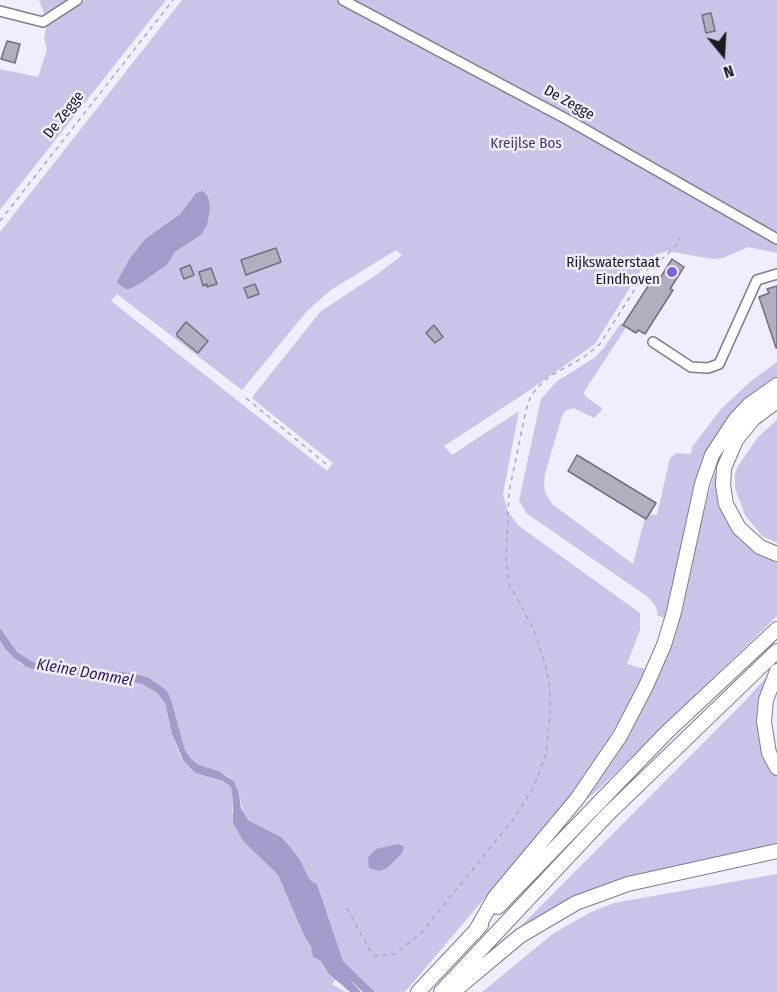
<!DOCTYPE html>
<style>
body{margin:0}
#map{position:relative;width:777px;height:992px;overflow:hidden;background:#f0edff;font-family:"Fira Sans Condensed",sans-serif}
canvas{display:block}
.north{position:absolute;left:693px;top:24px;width:60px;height:60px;-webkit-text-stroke:4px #f0edff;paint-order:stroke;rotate:162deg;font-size:16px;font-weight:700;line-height:24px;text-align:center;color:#1c1b21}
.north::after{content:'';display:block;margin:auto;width:21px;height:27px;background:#1c1b21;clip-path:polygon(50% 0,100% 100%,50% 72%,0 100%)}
</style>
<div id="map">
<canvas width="777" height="992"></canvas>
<div class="north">N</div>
</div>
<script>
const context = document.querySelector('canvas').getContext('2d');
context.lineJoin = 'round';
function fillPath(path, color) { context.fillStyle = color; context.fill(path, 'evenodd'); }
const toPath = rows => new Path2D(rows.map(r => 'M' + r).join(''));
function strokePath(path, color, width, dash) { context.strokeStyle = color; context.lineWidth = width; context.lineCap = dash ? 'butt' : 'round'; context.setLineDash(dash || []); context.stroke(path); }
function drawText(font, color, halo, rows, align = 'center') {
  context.font = font + ' "Fira Sans Condensed",sans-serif'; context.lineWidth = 5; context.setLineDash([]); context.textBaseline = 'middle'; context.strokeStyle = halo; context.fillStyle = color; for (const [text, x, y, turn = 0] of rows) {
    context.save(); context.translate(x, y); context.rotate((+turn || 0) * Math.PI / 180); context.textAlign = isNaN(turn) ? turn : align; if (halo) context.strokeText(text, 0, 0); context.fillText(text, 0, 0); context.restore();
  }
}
const green = toPath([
 [39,0,68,0,45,16],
 [85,0,166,0,0,210,0,69,38,77,47,49,44,38,47,24],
 [182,0,777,0,777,235,768,239,777,244,777,253,748,247,723,258,712,259,668,251,655,255,641,270,595,344,524,394,444,446,452,455,519,411,503,494,508,512,519,526,640,613,640,630,627,664,648,670,600,754,567,801,405,992,375,992,343,961,317,884,310,880,300,860,281,837,248,820,244,815,239,794,234,781,228,776,199,765,191,759,185,750,171,699,133,673,35,663,17,652,0,628,0,232],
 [196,193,201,235,175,252,167,265,141,283,130,289,124,289,118,284,117,281,130,258,145,239,180,214],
 [396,250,402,255,379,273,321,311,253,396,253,399,333,463,327,471,111,301,117,294,242,390,308,310,331,290],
 [621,323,627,326,584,392,585,396,602,408,601,411,594,418,574,408,566,410,562,416,545,474,544,484,545,492,552,504,633,564,646,514,657,515,670,458,676,453,691,454,692,447,721,409,751,381,777,362,777,381,722,432,666,619,657,615,658,612,654,604,648,597,526,513,519,500,541,399,557,381,594,358,603,349],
 [777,420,777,543,762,536,745,515,735,488,735,474,738,466,758,437],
 [724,456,724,513,777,559,777,616,599,789,571,813,621,746,639,715,675,637,686,595,700,523,714,475],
 [0,640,10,654,21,664,39,671,80,677,130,681,142,684,157,693,165,703,172,734,181,758,195,773,223,781,231,787,233,801,232,812,244,842,278,875,316,959,321,961,328,973,336,979,332,984,345,992,0,992],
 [771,672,763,689,777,772,777,848,631,880,503,944,743,703],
 [777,874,777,992,482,992,554,933,591,912,614,903]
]);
const water = toPath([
 [203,191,208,197,210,208,207,225,201,235,175,252,167,265,141,283,130,289,125,289,118,284,117,281,130,258,145,239,180,214,196,193],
 [0,628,17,652,35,663,133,673,149,678,166,690,171,699,185,750,191,759,199,765,218,771,234,781,239,794,241,808,248,820,281,837,291,848,300,860,310,880,317,884,343,961,375,992,363,992,349,979,361,992,350,992,328,973,321,961,313,957,311,947,304,935,278,875,244,842,233,823,233,801,231,787,223,781,195,773,183,760,172,734,165,703,157,693,142,684,130,681,80,677,39,671,27,667,14,658,4,647,0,640],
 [398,844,404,847,402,853,387,868,379,871,369,868,368,857,376,849]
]);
const building = toPath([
 [711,13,715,31,706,33,702,15,711,13],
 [7,41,20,44,15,63,1,59,7,41],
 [276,248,281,262,246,275,241,260,276,248],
 [672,259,684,267,670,289,673,290,645,334,638,330,636,333,623,325,652,280,657,283,672,259],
 [190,265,194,275,184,279,180,269,190,265],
 [211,268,217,284,207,287,207,284,203,286,199,272,211,268],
 [255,284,259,294,248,298,244,288,255,284],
 [777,286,777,348,776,348,759,297,769,293,767,289,777,286],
 [186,322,208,341,198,353,177,336,177,333,186,322],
 [434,325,443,337,435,343,426,333,434,325],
 [577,455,656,503,646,519,568,471,577,455]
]);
const path = toPath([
 [0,221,173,0],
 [246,398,326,464],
 [347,908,369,949,376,956,395,954,421,933,513,820,534,787,546,754,550,714,550,689,545,663,534,630,509,584,506,561,509,492,526,410,531,395,542,383,550,376,584,357,600,344,649,267,666,256,677,244,679,238]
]);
const minor = toPath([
 [343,0,570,121,777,239],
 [0,11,43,22,77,0],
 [653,342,691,367,708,368,719,364,757,280,777,274]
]);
const highway = toPath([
 [777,401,753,419,736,440,724,468,723,485,726,504,739,528,760,547,777,554],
 [777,671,766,700,764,722,769,753,777,768],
 [498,907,667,732,777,629],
 [475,932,495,897,577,799,620,736,646,686,664,645,674,612,702,484,712,455,735,420,749,405,777,385],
 [418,992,481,925],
 [441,992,608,814,777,651],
 [453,992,520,936,576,903,628,884,777,851]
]);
const markers = [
 [672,272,6,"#8261dc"]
];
const streetNames = [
 ["De Zegge",569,103,29],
 ["De Zegge",64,115,-52]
];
const parkNames = [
 ["Kreijlse Bos",526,144]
];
const poiNames = [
 ["Rijkswaterstaat",660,263],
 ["Eindhoven",660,280]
];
const waterNames = [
 ["Kleine Dommel",85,673,10]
];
fillPath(green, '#cac4e8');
fillPath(water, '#a39cca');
fillPath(building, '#b0aebf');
strokePath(building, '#726f7f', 1.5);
strokePath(minor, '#7f7d8c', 12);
strokePath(highway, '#7f7d8c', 16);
strokePath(path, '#aba9b7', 1.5, [4.5, 4.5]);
strokePath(minor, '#fff', 9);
strokePath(highway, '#fff', 14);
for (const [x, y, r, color] of markers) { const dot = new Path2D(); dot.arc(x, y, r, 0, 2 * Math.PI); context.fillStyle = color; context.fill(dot); strokePath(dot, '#f0edff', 2); }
drawText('15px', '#1c1b21', '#f0edff', streetNames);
drawText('15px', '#463872', '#f0edff', parkNames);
drawText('15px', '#1c1b21', '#f0edff', poiNames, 'right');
drawText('italic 16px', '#2e1e56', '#f0edff', waterNames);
</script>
